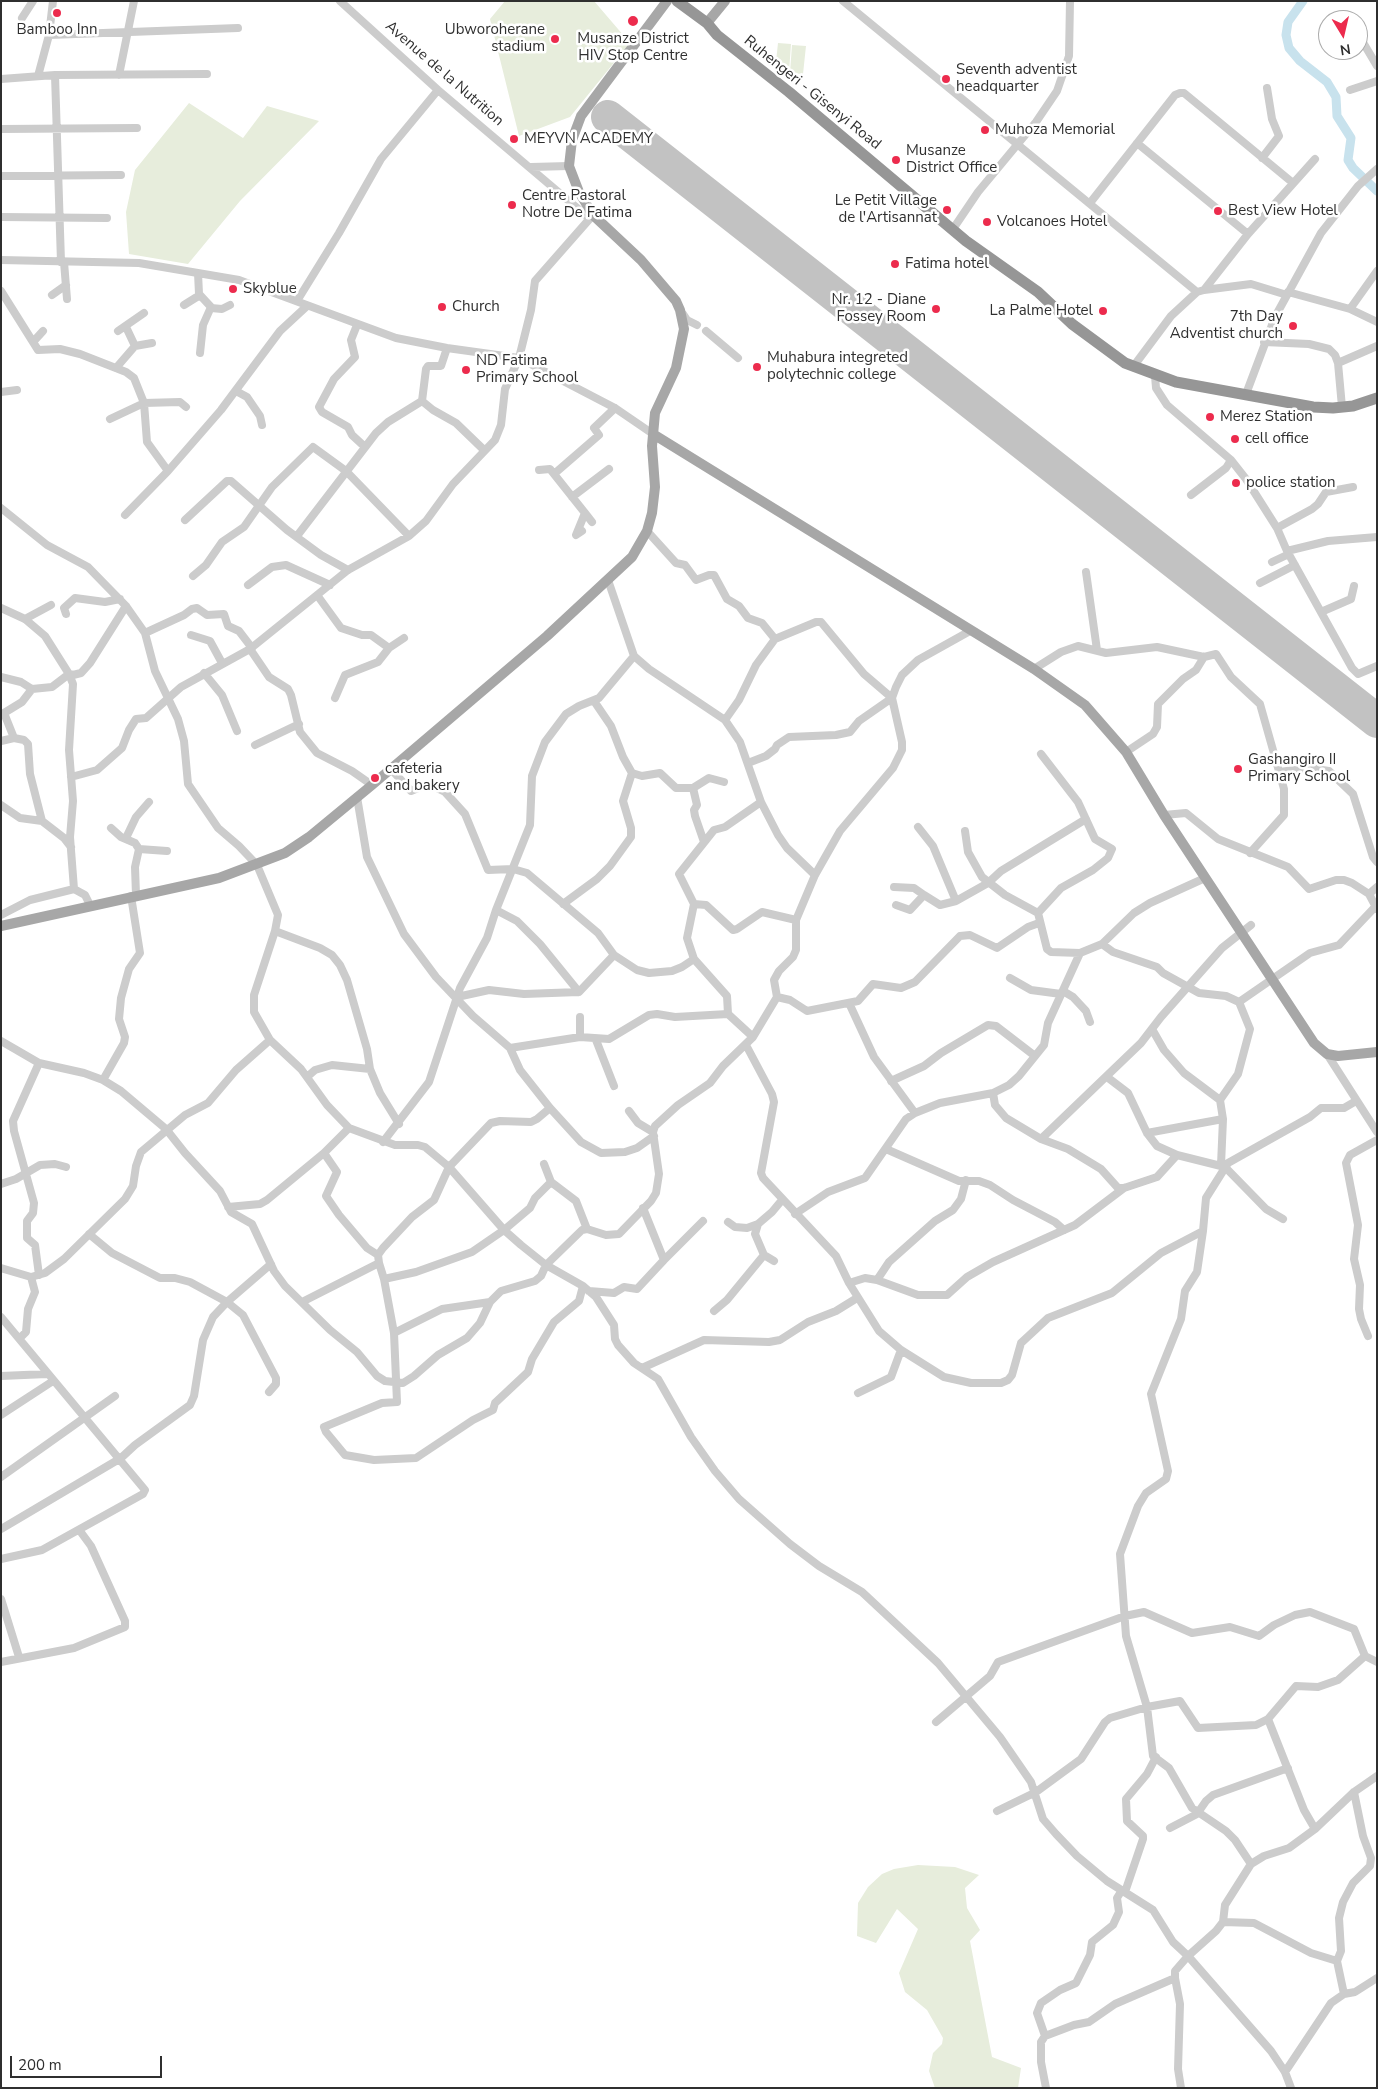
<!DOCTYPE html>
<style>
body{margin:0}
#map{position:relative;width:1378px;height:2089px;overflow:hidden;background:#fff;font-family:"Nunito Sans",sans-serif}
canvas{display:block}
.frame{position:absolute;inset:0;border:2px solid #2f2f2f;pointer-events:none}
.north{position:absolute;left:1318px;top:10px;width:50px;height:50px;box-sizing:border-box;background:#fff;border:1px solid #acacac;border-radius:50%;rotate:171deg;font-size:14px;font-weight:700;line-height:20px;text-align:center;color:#2f2f2f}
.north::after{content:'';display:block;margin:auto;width:18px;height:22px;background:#ec2b4d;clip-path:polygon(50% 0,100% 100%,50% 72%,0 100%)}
.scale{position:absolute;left:10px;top:2056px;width:152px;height:22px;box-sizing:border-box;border:2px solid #2f2f2f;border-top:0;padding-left:6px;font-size:15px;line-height:18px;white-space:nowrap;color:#2f2f2f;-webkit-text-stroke:4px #fff;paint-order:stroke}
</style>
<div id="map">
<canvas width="1378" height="2089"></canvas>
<div class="frame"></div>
<div class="north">N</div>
<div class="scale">200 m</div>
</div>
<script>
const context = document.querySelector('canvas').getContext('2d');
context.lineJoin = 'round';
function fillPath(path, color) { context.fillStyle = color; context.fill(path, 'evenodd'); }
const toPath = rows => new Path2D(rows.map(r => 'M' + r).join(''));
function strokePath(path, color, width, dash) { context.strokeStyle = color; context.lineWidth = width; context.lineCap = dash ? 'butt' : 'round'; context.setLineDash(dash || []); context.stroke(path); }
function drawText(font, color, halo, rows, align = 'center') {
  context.font = font + ' "Nunito Sans",sans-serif'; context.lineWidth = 5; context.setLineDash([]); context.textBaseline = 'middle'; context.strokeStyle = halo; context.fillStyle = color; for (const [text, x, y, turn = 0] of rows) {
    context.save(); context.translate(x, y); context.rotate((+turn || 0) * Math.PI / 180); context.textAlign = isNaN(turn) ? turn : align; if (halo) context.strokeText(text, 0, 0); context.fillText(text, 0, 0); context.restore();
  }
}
const green = toPath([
 [505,1,594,1,630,43,570,117,519,136,490,19],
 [778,43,791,44,789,72,775,71],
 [792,45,806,46,803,74,790,73],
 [189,103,243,138,267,106,319,121,240,201,188,264,129,254,126,212,135,170],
 [918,1865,955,1867,979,1875,965,1888,967,1908,980,1930,970,1941,992,2057,1021,2068,1018,2088,935,2088,929,2071,933,2053,942,2044,943,2038,927,2010,905,1992,899,1973,918,1929,897,1909,876,1943,857,1936,858,1903,868,1887,882,1874,894,1869]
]);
const river = toPath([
 [1303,1,1288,22,1286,35,1289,48,1300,61,1327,82,1336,97,1337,116,1351,138,1348,160,1353,168,1377,191]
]);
const runway = toPath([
 [608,117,1377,721]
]);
const minor = toPath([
 [340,1,438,90,589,218],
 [843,1,1197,292],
 [22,18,33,1],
 [1358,34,1377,66],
 [49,35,238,28],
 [55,75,61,262],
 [119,75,134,1],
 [38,76,49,35,53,1],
 [1,79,55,75,207,74],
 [1350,90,1377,81],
 [1,129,137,128],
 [1137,143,1248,234],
 [1262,158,1279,136,1272,119,1267,88],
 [531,167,569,166],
 [1,176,121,175],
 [1090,203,1175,95,1180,93,1184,93,1293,183],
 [1,217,107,218],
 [953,229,978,192,1036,122,1057,91,1069,56,1070,1],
 [1,260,139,263,239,280,396,338,447,348,519,358,615,408,653,434],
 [64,262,67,299],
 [198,273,199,294,211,307,203,325,200,353],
 [1204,290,1251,284,1287,295],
 [1,291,38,350,60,349,80,354,126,372,134,378,144,403,147,442,168,471],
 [1288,292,1350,309,1377,322],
 [52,295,66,285],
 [297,301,339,233,381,159,438,90],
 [184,305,200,295],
 [211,308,222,309,230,305],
 [1350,309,1377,271],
 [683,314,687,320,697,325],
 [357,325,351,340,355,357,334,379,319,407,322,412,348,427,352,435,365,447],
 [126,327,135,346,152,343],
 [118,331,144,313],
 [706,331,738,358],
 [33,342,43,331],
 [1264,342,1309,344,1329,349,1335,355,1338,363,1342,407],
 [447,348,441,366,428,366,426,369,422,401,433,410,456,423,484,450],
 [1338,363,1377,346],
 [1133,367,1171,316,1197,292,1204,290,1248,234,1315,159],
 [116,368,135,346],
 [1155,376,1156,388,1167,405,1231,460],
 [236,391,247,397,260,416,262,425],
 [1,392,17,390],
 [1246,394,1275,317,1321,233,1358,186,1377,169],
 [110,419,144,403,180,402,186,407],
 [539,470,550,469,585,513],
 [554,474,599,435,594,428,615,408],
 [1191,495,1226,468,1231,460,1246,479,1277,528,1287,551,1352,668,1358,674,1377,666],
 [572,497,609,469],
 [1,508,47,545,88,567,126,606,145,633,155,671,178,719,184,741,188,784,218,828,239,846,257,865,278,915,275,931,254,995,254,1012,270,1040,301,1069,327,1105,349,1128,395,1145,418,1145,425,1147,449,1167,504,1230,521,1245,546,1265,583,1286,596,1297,614,1325,615,1339,618,1345,634,1363,658,1379,691,1437,715,1471,739,1499,790,1544,819,1566,862,1592,938,1663,1000,1737,1031,1782,1043,1819,1056,1834,1077,1856,1107,1881,1153,1910,1173,1942,1188,1956,1175,1971,1175,1978,1180,2004,1178,2069,1181,2088],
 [125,515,168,471,221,410,280,331,307,306],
 [185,520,227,481,231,481,287,530,321,555,348,570],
 [1277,528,1312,509,1318,504,1326,492,1353,487],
 [582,531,576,535,585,513,592,522],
 [647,531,676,563,685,565,696,580,709,575,714,575,727,599,739,606,748,618,762,623,775,639],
 [297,536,376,433,388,422,422,401],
 [1287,551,1328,541,1377,537],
 [1272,562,1289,554],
 [1086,572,1097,650],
 [193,576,206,565,222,542,244,527,272,487,313,447,346,471,409,536],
 [608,580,634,656,649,669,725,720,740,742,761,802,778,835,787,848,815,875],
 [1260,583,1295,565],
 [248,585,272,567,286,565,330,585],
 [317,595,341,628,362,635,371,635,389,648],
 [1,608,25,619,45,636,69,674,73,684,69,750,73,801,70,837,74,889,30,900,1,915],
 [1321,612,1351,599,1354,586],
 [66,614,64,608,75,598,105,602,120,599],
 [25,619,51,605],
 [145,633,184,615,192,609,197,608,207,615,224,614,228,626,239,631,252,648],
 [191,635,210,641,222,663],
 [250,649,269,677,288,689,291,695,300,732,317,753,352,771,372,785],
 [1034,669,1061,652,1078,646,1106,653,1157,647,1204,657,1216,654,1231,677,1260,704,1284,789,1284,815,1250,853],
 [204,673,222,695,237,731],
 [1,677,21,682,32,689],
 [335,698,345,675,378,662,389,648,404,638],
 [725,720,739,700,756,665,775,639,816,622,821,622,864,674,892,698,859,721,850,732,836,735,789,737,777,745,775,749,766,756,748,763],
 [1,741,14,738],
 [255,745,299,724],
 [1126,752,1153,734,1157,727,1158,704,1183,679,1196,670,1204,657],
 [1041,754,1078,802,1095,839,1112,849,1108,858,1093,870,1061,888,1038,913,1047,949,1051,952,1080,953],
 [391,769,411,791,428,784,445,792,465,814,488,870,513,869,527,873,598,933,614,955,637,970,649,973,672,971,682,967,694,959],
 [1280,772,1308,768,1329,771,1353,794,1373,857,1377,862],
 [632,773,642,776,660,773,676,788,693,788,709,778,724,782],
 [71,777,97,770,122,748,129,730,136,719,146,718,181,687,250,649,348,570,409,536,426,521,453,484,495,440,501,425,505,389,519,358,531,310,535,281,593,215],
 [693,788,697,805,694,810,695,816,704,842],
 [357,797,367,857,404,934,436,977,473,1016,510,1048,520,1070,550,1108,581,1142,601,1153,625,1152,637,1148,654,1136],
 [1,805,20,818,42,821],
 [1164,815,1186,813,1218,839,1288,867,1309,889,1336,880,1344,880,1352,883,1369,894,1377,909],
 [918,827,933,846,956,901],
 [111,828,121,837,135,843,139,849],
 [965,831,968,852,982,877,1005,895,1038,913],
 [126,838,136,817,149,802],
 [71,847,64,838,42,821,30,774,28,744,24,740,14,738,4,713,22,702,32,689,52,687,69,674,73,675,81,673,90,663,126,606],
 [894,887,914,888,924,895],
 [74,889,85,895,90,905],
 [1369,894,1377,887],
 [136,895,135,867,139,849,167,851],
 [563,904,597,879,610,866,631,837,631,828,623,801,632,773,623,757,611,726,594,701],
 [694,904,706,905,733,930,737,929,762,912,796,920],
 [896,905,910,910,924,895,940,905,956,901,988,883,1001,871,1086,819],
 [496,910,517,921,540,944,579,992],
 [275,931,320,948,332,955,340,965,347,980,367,1049,370,1069,380,1093,399,1124],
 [1102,944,1113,952,1157,967,1163,973,1199,993,1226,996,1239,1002],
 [1010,978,1031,990,1061,994],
 [1063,991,1073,997,1086,1011,1090,1022],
 [457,997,489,990,524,994,579,992,614,955],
 [777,997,790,1000,807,1011,858,1001,873,984,901,988,915,982,960,936,970,935,997,948,1028,927,1039,923],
 [849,1003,874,1057,915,1113],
 [1152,1029,1164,1050,1184,1073,1220,1100,1223,1119,1221,1165],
 [580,1037,580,1017],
 [753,1037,728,1014,727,996,694,959,687,938,694,904,679,874,714,830,725,827,761,802],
 [596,1040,614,1086],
 [1,1041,39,1063,84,1073,103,1080,121,1091,166,1129,185,1153,220,1191,231,1212,252,1224,274,1271,285,1286,330,1330,357,1352,377,1376,385,1381,403,1383,414,1376,438,1355,467,1338,480,1323,490,1302],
 [746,1045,772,1094,774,1102,761,1173,763,1178,836,1256,849,1283,879,1331,901,1350,944,1377,971,1383,1001,1383,1008,1380,1012,1375,1021,1343,1048,1318,1112,1293,1161,1253,1203,1231,1206,1198,1228,1163,1310,1117,1321,1108,1344,1108,1356,1101],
 [510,1048,580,1037,609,1039,649,1015,657,1014,675,1017,728,1014],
 [1327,1054,1377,1132],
 [39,1063,13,1121,14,1131,34,1203,33,1213,27,1221,27,1238,35,1245,39,1275],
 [307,1077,315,1070,332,1065,370,1069],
 [1107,1077,1128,1093,1147,1133,1157,1146,1177,1155,1225,1167,1266,1209,1283,1219],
 [103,1080,124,1043,125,1037,119,1019,121,998,129,969,140,953,131,896],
 [891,1081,924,1066,941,1053,988,1025,996,1026,1035,1056],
 [993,1093,995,1105,1006,1118,1041,1139,1068,1149,1101,1169,1118,1188,1124,1188,1157,1177,1177,1155],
 [1220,1100,1238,1074,1250,1029,1239,1002,1310,953,1339,945,1375,907],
 [550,1108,537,1119,531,1122,500,1121,491,1123,449,1167,434,1200,412,1217,383,1248,378,1255,379,1263,384,1279,394,1333,397,1402,382,1403,324,1427,326,1432,345,1455,374,1460,416,1458,473,1420,493,1410,495,1403,528,1372,532,1359,554,1322,579,1301,583,1286],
 [629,1111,638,1123,653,1132],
 [1147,1133,1223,1119],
 [1041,1139,1141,1043,1161,1017,1222,948,1251,925],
 [383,1142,429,1082,460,988,487,938,496,910,530,825,532,776,545,742,566,714,579,706,599,698,634,656],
 [886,1149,959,1181,979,1181,990,1185,1013,1200,1055,1222,1064,1230],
 [324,1153,337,1172,326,1196,339,1215,367,1248,378,1255],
 [544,1164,551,1182,576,1201,587,1229],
 [1,1184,16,1179,40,1165,55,1164,66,1167],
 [228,1207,260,1204,267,1200,324,1153,349,1128],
 [795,1214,828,1192,865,1178,906,1119,915,1113,940,1103,993,1093,1009,1085,1019,1076,1044,1045,1048,1023,1080,953,1102,944,1134,913,1150,903,1205,878],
 [728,1222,735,1227,747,1228,758,1224],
 [1203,1231,1197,1272,1185,1291,1181,1319,1151,1394,1168,1471,1166,1479,1146,1493,1138,1506,1120,1554,1126,1636,1147,1707,1153,1756,1169,1768,1192,1808,1226,1831,1235,1840,1251,1864],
 [89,1234,112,1253,160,1278,175,1278,190,1282,227,1302,243,1315,276,1378,276,1384,269,1392],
 [664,1260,703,1221],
 [774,1261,764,1255,755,1234,758,1224,772,1212,782,1200],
 [1,1268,31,1277,45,1273,64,1259,125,1199,133,1186,136,1166,141,1152,185,1115,208,1103,236,1070,270,1040],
 [384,1279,416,1272,472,1252,504,1230,530,1208,535,1198,551,1182],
 [877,1280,889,1262,935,1221,953,1210,961,1199,966,1180],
 [849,1283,865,1278,877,1280,918,1295,947,1295,967,1277,993,1262,1075,1225,1124,1188],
 [589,1291,614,1293,624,1287,637,1289,664,1260,643,1208],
 [302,1302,379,1263],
 [714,1311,727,1300,764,1255],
 [1,1317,145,1490,143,1494,42,1550,1,1559],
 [394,1333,442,1309,490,1302,501,1291,535,1281,541,1276,546,1265,582,1230,587,1229,606,1235,619,1234,651,1201,656,1193,659,1174,653,1132,655,1126,678,1105,710,1083,723,1066,753,1037,777,997,774,980,779,971,793,957,796,950,796,920,815,875,840,831,893,768,902,750,902,742,892,698,896,687,902,675,918,660,970,631],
 [1368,1336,1361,1319,1359,1309,1360,1285,1354,1259,1358,1225,1346,1163,1350,1155,1377,1140],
 [20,1338,26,1332,28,1309,35,1292,31,1277],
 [642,1368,704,1340,769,1342,780,1340,808,1322,836,1311,857,1298],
 [1,1376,47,1374],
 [858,1393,891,1377,901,1350],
 [1,1415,53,1381],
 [1,1477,115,1396],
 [1,1529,121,1458,135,1445,190,1405,194,1396,203,1340,213,1317,227,1302,271,1264],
 [1,1599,19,1657],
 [1,1662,74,1648,125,1627,125,1621,91,1546,80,1531],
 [1268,1719,1304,1810,1315,1829],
 [936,1722,990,1676,998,1662,1125,1616,1144,1612,1192,1633,1230,1627,1259,1636,1274,1625,1295,1615,1310,1612,1354,1629,1365,1656,1377,1662],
 [997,1811,1036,1792,1081,1759,1105,1722,1110,1718,1147,1707,1180,1701,1198,1728,1256,1725,1268,1719,1296,1686,1318,1687,1338,1680,1365,1656],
 [1170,1828,1197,1814,1206,1801,1213,1795,1288,1768],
 [1125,1892,1143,1839,1143,1836,1127,1821,1126,1799,1147,1774,1156,1757],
 [1223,1922,1254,1923,1311,1953,1337,1961],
 [1344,1994,1355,1992,1377,1978],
 [1045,2036,1037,2013,1041,2003,1060,1990,1076,1983,1090,1955,1092,1942,1113,1925,1119,1912,1117,1898,1122,1890],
 [1285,2072,1331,2003,1344,1994,1337,1961,1341,1951,1339,1918,1343,1902,1353,1883,1370,1866,1371,1858,1363,1836,1354,1792],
 [1046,2088,1041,2062,1041,2042,1045,2036,1074,2025,1089,2022,1115,2004,1175,1978],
 [1291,2088,1285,2072,1271,2051,1188,1956,1216,1931,1223,1922,1225,1905,1251,1864,1264,1856,1289,1848,1315,1829,1354,1792,1377,1776]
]);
const major = toPath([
 [707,23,725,1],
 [653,434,1034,669,1085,705,1126,752,1164,815,1314,1043,1327,1054,1338,1056,1377,1052],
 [1,926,219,878,285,853,309,837,372,785,547,636,632,557,647,531,652,513,655,487,652,446,655,413,676,368,684,329,680,310,676,301,641,260,593,215,579,192,569,166,572,140,581,116,667,1]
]);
const highway = toPath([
 [677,1,707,23,717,35,789,92,966,241,1038,292,1072,324,1125,363,1176,382,1313,407,1333,408,1353,406,1377,398]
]);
const markers = [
 [57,13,5,"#ec2b4d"],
 [633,21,6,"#ec2b4d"],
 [555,39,5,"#ec2b4d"],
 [946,79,5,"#ec2b4d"],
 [985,130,5,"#ec2b4d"],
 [514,139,5,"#ec2b4d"],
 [896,160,5,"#ec2b4d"],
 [512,205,5,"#ec2b4d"],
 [947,210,5,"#ec2b4d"],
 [1218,211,5,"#ec2b4d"],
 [987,222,5,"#ec2b4d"],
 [895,264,5,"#ec2b4d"],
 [233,289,5,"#ec2b4d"],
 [442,307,5,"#ec2b4d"],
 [936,309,5,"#ec2b4d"],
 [1103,311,5,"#ec2b4d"],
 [1293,326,5,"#ec2b4d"],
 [757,367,5,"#ec2b4d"],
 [466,370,5,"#ec2b4d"],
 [1210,417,5,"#ec2b4d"],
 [1235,439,5,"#ec2b4d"],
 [1236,483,5,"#ec2b4d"],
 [1238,769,5,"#ec2b4d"],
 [375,778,5,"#ec2b4d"]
];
const poiNames = [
 ["Bamboo Inn",57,30,"center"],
 ["Ubworoherane",545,30,"right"],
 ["stadium",545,47,"right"],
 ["Musanze District",633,39,"center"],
 ["HIV Stop Centre",633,56,"center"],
 ["Seventh adventist",956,70],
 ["headquarter",956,87],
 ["Muhoza Memorial",995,130],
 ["MEYVN ACADEMY",524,139],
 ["Musanze",906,151],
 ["District Office",906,168],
 ["Centre Pastoral",522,196],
 ["Notre De Fatima",522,213],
 ["Le Petit Village",937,201,"right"],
 ["de l'Artisannat",937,218,"right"],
 ["Best View Hotel",1228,211],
 ["Volcanoes Hotel",997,222],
 ["Fatima hotel",905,264],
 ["Skyblue",243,289],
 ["Nr. 12 - Diane",926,300,"right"],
 ["Fossey Room",926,317,"right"],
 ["Church",452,307],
 ["La Palme Hotel",1093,311,"right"],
 ["7th Day",1283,317,"right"],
 ["Adventist church",1283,334,"right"],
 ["Muhabura integreted",767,358],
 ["polytechnic college",767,375],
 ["ND Fatima",476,361],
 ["Primary School",476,378],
 ["Merez Station",1220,417],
 ["cell office",1245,439],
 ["police station",1246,483],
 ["Gashangiro II",1248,760],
 ["Primary School",1248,777],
 ["cafeteria",385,769],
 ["and bakery",385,786]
];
const streetNames = [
 ["Avenue de la Nutrition",444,74,41],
 ["Ruhengeri - Gisenyi Road",812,93,39]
];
fillPath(green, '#e7eddc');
strokePath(river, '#c8e2ed', 9);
strokePath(runway, '#c2c2c2', 34);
strokePath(minor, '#ccc', 8);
strokePath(major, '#a7a7a7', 10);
strokePath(highway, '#969696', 11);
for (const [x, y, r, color] of markers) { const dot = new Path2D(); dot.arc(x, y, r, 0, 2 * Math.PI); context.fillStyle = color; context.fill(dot); strokePath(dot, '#fff', 2); }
drawText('15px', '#2f2f2f', '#fff', poiNames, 'left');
drawText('15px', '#2f2f2f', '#fff', streetNames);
</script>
